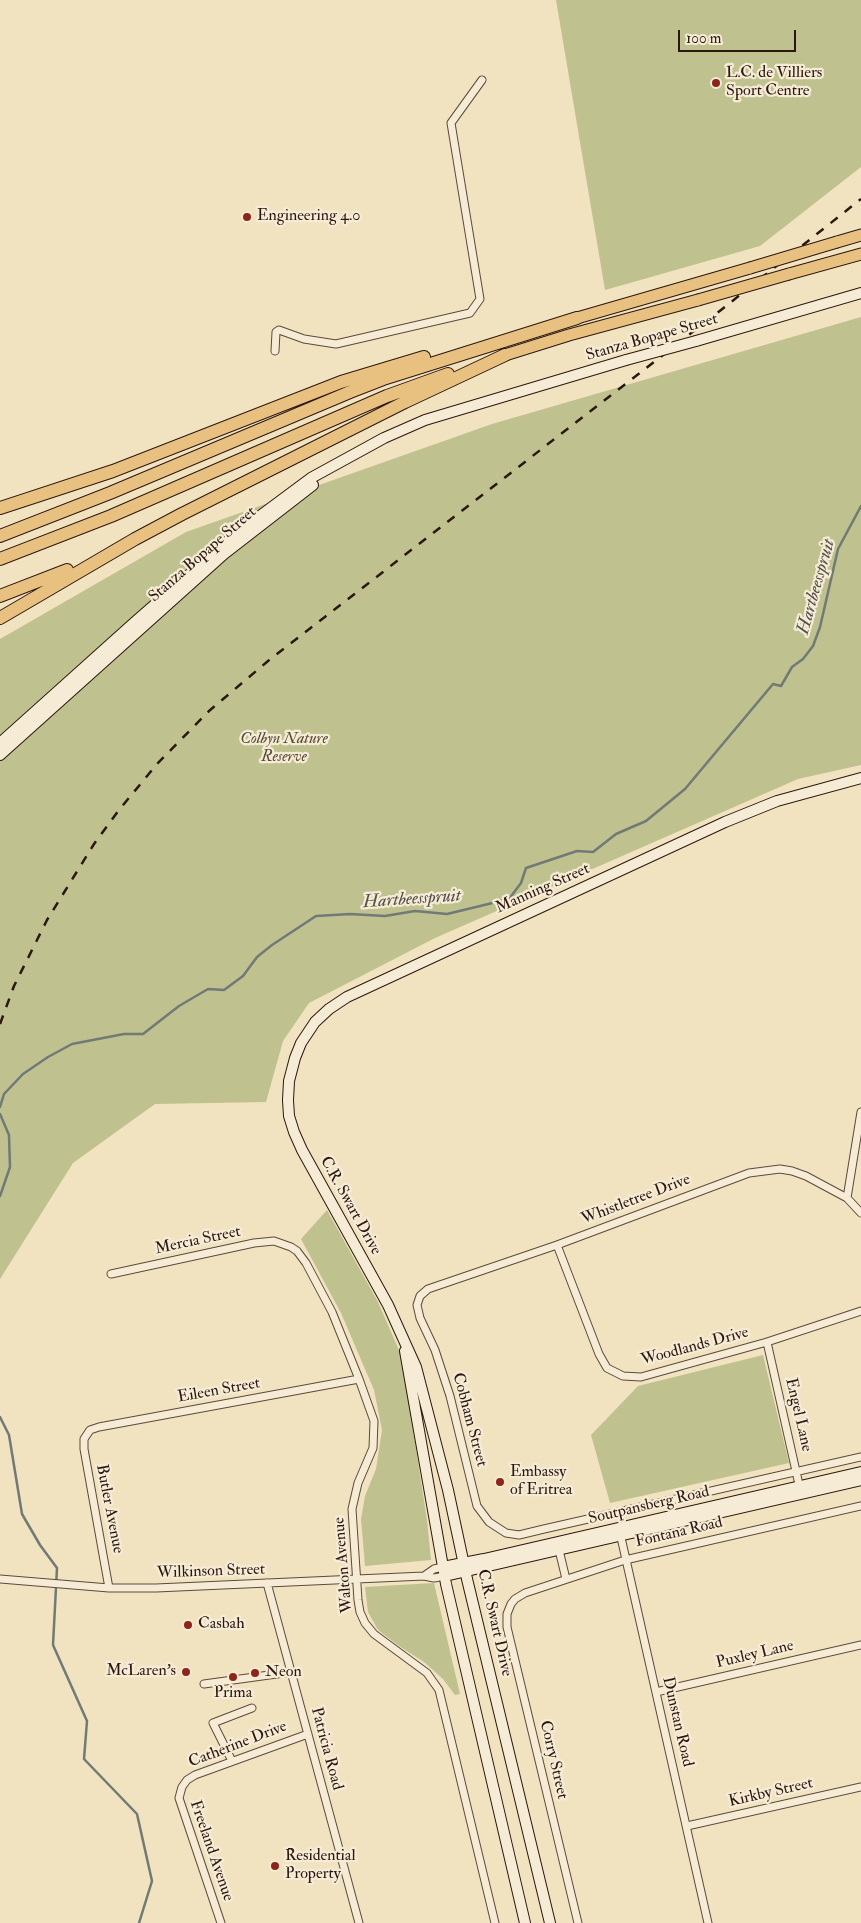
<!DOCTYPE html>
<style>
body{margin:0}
#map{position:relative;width:861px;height:1923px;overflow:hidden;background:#f1e2c0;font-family:"IM FELL Double Pica",serif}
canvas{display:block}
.scale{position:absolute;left:678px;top:30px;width:118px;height:22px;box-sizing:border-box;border:2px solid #2b170f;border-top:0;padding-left:6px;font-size:15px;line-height:18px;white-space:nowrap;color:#2b170f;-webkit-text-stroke:4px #f6ecd6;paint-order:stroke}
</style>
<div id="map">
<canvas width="861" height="1923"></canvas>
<div class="scale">100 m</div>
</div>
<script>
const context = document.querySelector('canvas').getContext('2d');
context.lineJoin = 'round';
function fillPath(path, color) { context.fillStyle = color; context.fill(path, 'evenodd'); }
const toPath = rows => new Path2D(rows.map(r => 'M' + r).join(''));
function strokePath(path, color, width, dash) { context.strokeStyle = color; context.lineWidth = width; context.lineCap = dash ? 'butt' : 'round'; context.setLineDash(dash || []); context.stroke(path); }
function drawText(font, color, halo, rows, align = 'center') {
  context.font = font + ' "IM FELL Double Pica",serif'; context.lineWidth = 4.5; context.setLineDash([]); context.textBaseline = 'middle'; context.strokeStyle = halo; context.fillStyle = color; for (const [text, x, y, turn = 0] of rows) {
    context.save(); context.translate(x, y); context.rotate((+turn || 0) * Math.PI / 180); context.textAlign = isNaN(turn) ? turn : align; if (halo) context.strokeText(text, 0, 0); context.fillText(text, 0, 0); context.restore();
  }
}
const green = toPath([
 [556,0,861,0,861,167,760,246,605,290],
 [861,317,861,765,798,779,435,938,309,1003,283,1041,266,1102,155,1104,73,1163,0,1279,0,639,186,532,492,424],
 [327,1210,378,1302,402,1357,427,1520,431,1560,365,1566,361,1519,365,1496,376,1469,382,1430,374,1390,341,1313,301,1239],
 [763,1355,789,1463,610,1503,591,1435,638,1386],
 [434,1583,460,1694,455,1695,443,1679,424,1662,399,1646,378,1630,368,1612,365,1587]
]);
const stream = toPath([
 [0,1107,4,1094,23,1074,48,1057,72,1044,124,1034,143,1034,179,1006,208,989,224,990,243,976,257,957,272,945,316,916,350,914,385,916,415,911,447,914,509,899,521,883,526,868,577,851,593,852,616,834,646,821,685,789,773,684,781,686,792,667,803,659,813,646,820,627,838,549,861,506],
 [0,1114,9,1135,10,1167,0,1196],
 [0,1417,9,1435,22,1514,40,1545,57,1568,53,1645,87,1721,84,1759,137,1814,152,1881,139,1923]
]);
const street = toPath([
 [275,351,276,332,279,330,304,339,336,344,470,313,480,299,451,123,482,80],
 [847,1198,861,1112],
 [861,1213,847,1198,806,1176,792,1171,780,1169,749,1173,557,1245,428,1289,420,1296,417,1305,420,1318,435,1350,450,1396,477,1506,489,1522,506,1533,519,1535,544,1529,861,1457],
 [557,1245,599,1354,607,1368,623,1376,641,1377,767,1342,861,1311],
 [111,1274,254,1243,274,1241,291,1247,297,1251,306,1263,332,1312,359,1379,374,1421,373,1448,358,1483,352,1509,358,1600,360,1612,365,1623,374,1634,427,1673,439,1690,495,1923],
 [767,1342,800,1489],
 [620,1533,708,1923],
 [559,1550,566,1579],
 [424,1576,434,1569,443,1567],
 [0,1579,109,1588,156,1588,424,1576,434,1578,445,1576],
 [267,1583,359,1923],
 [109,1588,84,1449,84,1439,90,1430,99,1427,359,1379],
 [204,1684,291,1672],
 [656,1692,861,1645],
 [232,1761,213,1723,252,1708],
 [687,1826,861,1787],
 [221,1923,179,1798,182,1787,187,1780,195,1775,308,1734],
 [578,1923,507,1627,507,1614,511,1604,515,1599,525,1593,625,1560,861,1506]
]);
const secondary = toPath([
 [696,341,861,293],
 [0,743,136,621,237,533,311,478,384,438,425,420,626,360],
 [0,755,224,554,313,485],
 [405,1351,446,1584,525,1923],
 [443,1567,484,1559,861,1472],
 [445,1576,861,1480],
 [550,1923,467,1579,448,1490,416,1367,388,1305,302,1150,294,1132,289,1116,288,1100,289,1081,295,1058,301,1043,315,1022,329,1009,347,997,725,822,777,801,861,778]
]);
const primary = toPath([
 [837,242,861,235],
 [789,274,861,254],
 [577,318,750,268],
 [505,355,569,335,698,300]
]);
const highway = toPath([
 [0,508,113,471,341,382,424,357],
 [0,536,110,493,350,392,386,378,577,318],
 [0,559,111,516,387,396,448,374],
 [0,596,67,570],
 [0,618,135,539,182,514,405,402,505,355]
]);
const rail = toPath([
 [0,1024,14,986,47,920,94,844,119,810,157,764,209,711,268,661,721,310,861,199]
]);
const secondaryBridge = toPath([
 [626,360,696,341]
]);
const primaryBridge = toPath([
 [750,268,837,242],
 [698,300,789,274]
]);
const markers = [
 [716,83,5,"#8f2418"],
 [247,217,5,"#8f2418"],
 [500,1482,5,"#8f2418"],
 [188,1625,5,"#8f2418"],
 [186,1672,5,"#8f2418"],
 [255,1673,5,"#8f2418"],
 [233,1677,5,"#8f2418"],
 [275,1866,5,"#8f2418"]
];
const poiNames = [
 ["L.C. de Villiers",726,74],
 ["Sport Centre",726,92],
 ["Engineering 4.0",257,217],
 ["Embassy",510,1473],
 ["of Eritrea",510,1491],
 ["Casbah",198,1625],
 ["McLaren's",176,1672,"right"],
 ["Neon",265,1673],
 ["Prima",233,1694,"center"],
 ["Residential",285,1857],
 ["Property",285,1875]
];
const streetNames = [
 ["Stanza Bopape Street",652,338,-16],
 ["Stanza Bopape Street",203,555,-41],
 ["Manning Street",543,889,-24],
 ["Whistletree Drive",636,1200,-21],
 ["C.R. Swart Drive",350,1206,61],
 ["Mercia Street",198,1241,-12],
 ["Woodlands Drive",695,1347,-15],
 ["Eileen Street",219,1391,-10],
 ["Engel Lane",798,1415,77],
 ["Cobham Street",469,1420,75],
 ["Soutpansberg Road",649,1506,-13],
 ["Butler Avenue",109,1509,79],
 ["Fontana Road",679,1533,-13],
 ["Walton Avenue",344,1565,-95],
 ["Wilkinson Street",211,1572,-2],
 ["C.R. Swart Drive",494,1623,77],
 ["Puxley Lane",755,1655,-13],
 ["Dunstan Road",677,1722,77],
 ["Catherine Drive",238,1745,-21],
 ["Patricia Road",326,1749,75],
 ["Corry Street",553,1760,77],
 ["Kirkby Street",771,1793,-13],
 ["Freeland Avenue",211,1851,71]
];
const parkNames = [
 ["Colbyn Nature",284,740],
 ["Reserve",284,758]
];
const waterNames = [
 ["Hartbeesspruit",817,587,-74],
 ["Hartbeesspruit",412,900,-4]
];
fillPath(green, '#bfc28f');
strokePath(stream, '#707a77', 2.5);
strokePath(street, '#5c4a3b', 9);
strokePath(secondary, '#2b170f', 12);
strokePath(primary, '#2b170f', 13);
strokePath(highway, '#2b170f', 14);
strokePath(street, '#f6ecd6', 7);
strokePath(secondary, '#f6ecd6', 10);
strokePath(primary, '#e8c180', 11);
strokePath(highway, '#e8c180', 12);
strokePath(rail, '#2b170f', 2.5, [9, 9]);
strokePath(secondaryBridge, '#2b170f', 12, []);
strokePath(primaryBridge, '#2b170f', 13, []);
strokePath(secondaryBridge, '#f6ecd6', 10);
strokePath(primaryBridge, '#e8c180', 11);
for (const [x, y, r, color] of markers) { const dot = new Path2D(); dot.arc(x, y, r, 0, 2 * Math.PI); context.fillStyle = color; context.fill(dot); strokePath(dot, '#f6ecd6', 2); }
drawText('16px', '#2b170f', '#f6ecd6', poiNames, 'left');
drawText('16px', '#2b170f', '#f6ecd6', streetNames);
drawText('italic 16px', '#574a35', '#f6ecd6', parkNames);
drawText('italic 18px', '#53514c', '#f6ecd6', waterNames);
</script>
